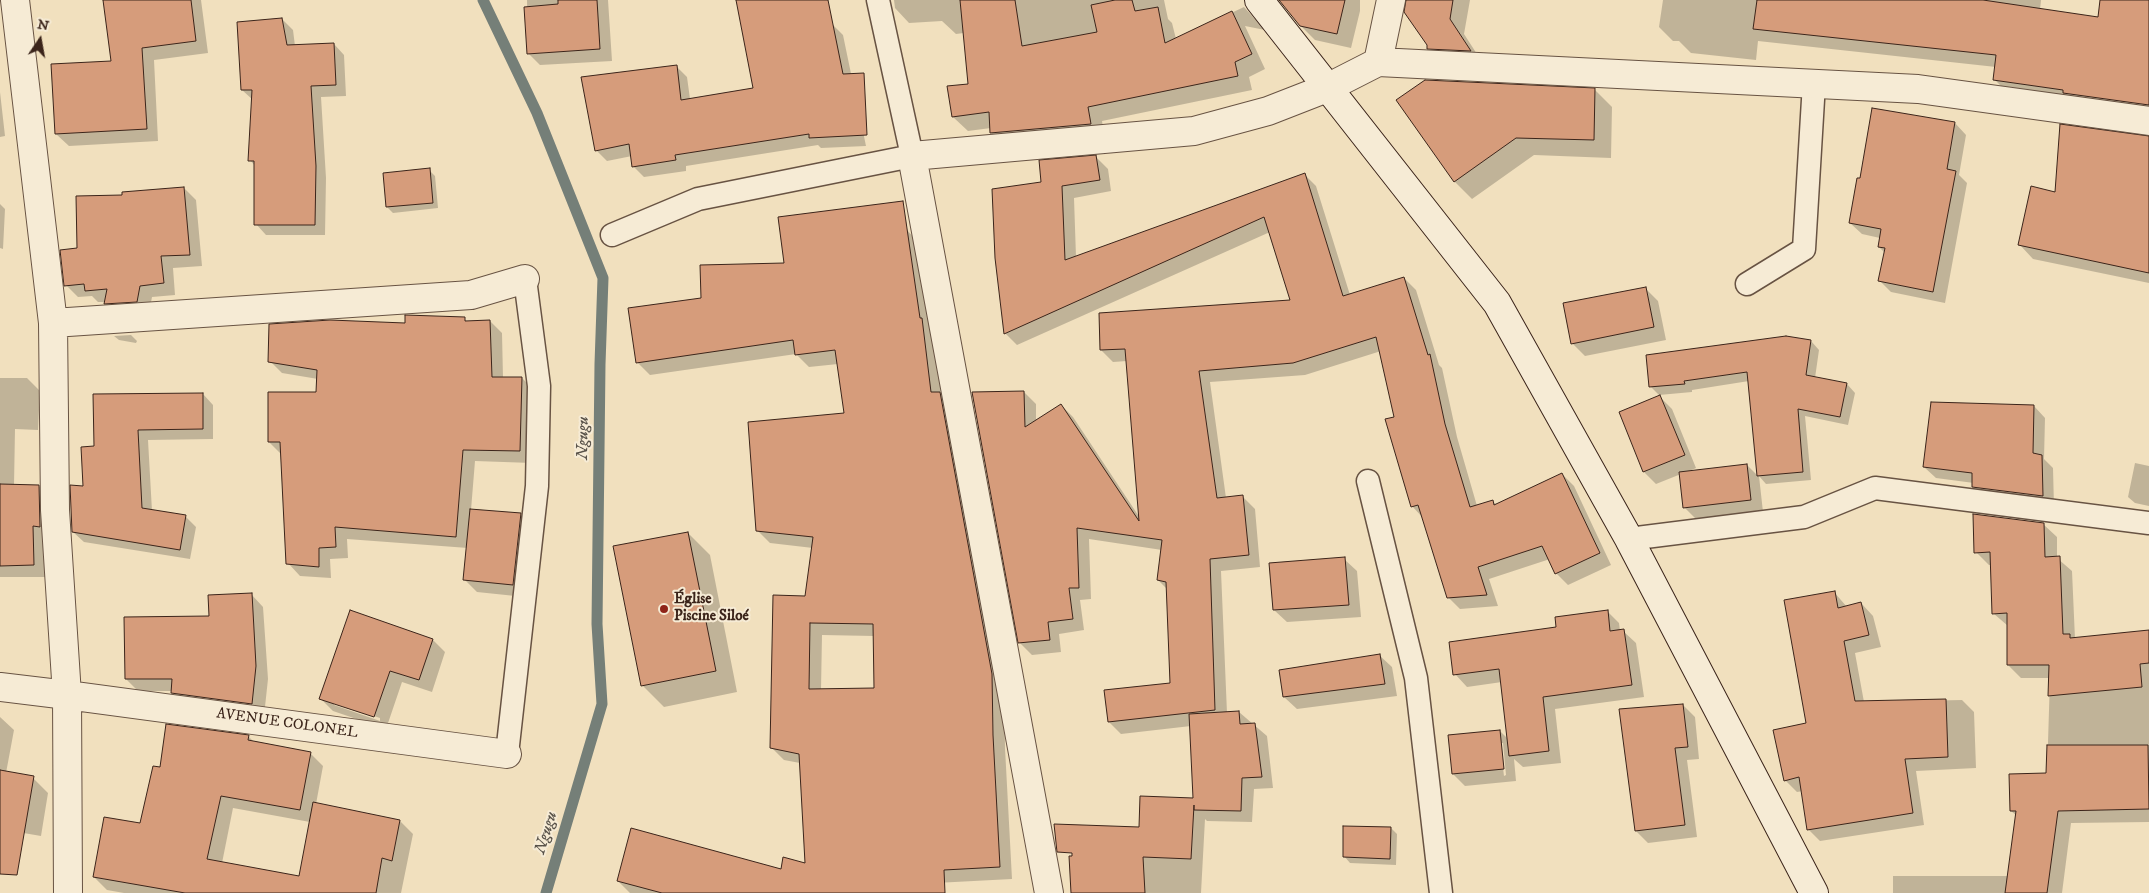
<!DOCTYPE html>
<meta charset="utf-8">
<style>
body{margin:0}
#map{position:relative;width:2149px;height:893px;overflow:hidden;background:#f1e0be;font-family:"IM FELL DW Pica",serif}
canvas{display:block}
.north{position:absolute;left:15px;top:15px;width:50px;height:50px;-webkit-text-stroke:4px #f6ebd5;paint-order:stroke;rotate:12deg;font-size:14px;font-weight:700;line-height:20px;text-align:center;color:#3b241a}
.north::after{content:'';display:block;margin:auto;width:18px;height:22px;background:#3b241a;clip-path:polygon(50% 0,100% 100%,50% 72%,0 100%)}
</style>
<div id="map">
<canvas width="2149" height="893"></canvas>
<div class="north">N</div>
</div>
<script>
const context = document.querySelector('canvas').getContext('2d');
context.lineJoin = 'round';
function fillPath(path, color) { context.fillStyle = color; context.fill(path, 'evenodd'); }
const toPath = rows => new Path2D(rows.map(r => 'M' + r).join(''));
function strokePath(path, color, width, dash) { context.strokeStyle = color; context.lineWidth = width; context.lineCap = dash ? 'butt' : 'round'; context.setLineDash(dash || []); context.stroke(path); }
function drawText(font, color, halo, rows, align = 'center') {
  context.font = font + ' "IM FELL DW Pica",serif'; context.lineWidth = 4; context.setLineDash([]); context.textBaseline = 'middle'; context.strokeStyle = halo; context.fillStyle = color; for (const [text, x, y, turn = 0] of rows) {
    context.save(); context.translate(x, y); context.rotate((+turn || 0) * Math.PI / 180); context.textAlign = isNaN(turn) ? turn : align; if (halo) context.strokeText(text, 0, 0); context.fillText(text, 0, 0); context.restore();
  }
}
const shadow = toPath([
 [104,0,201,0,208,53,154,60,158,141,69,146,56,134,112,62],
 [527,0,608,0,612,61,540,65,528,53],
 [738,0,828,0,830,25,832,24,843,35,866,146,821,148,818,145,686,166,686,171,644,177,633,166,632,156,607,161,596,150,676,66,687,77,690,99,755,89],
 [894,0,1164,0,1168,19,1172,23,1176,39,1244,7,1265,30,1245,26,1265,69,1249,77,1252,90,1102,121,1105,139,1006,148,991,133,991,128,968,131,953,117,969,85,964,33,956,34,942,21,909,23,895,8],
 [1280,0,1360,0,1360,11,1351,48,1315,40,1300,25],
 [1406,0,1470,0,1464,34,1484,65,1443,62,1429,48],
 [1663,0,2041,0,2040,10,2099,18,2101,0,2149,0,2149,117,2008,93,1994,79,1996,67,1758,41,1756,60,1691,53,1679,41,1673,41,1659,27],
 [282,19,293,30,295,46,334,44,344,55,346,96,321,97,326,178,325,235,266,235,256,224,255,166,250,160,253,100,242,90],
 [1595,90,1612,107,1611,158,1534,155,1472,199,1455,182,1398,100],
 [0,92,5,136,0,137],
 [1955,123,1966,135,1959,175,1967,183,1945,303,1891,292,1879,280,1885,253,1879,247,1880,238,1862,234,1850,223,1861,180],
 [2149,137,2149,283,2033,259,2020,245,2056,193],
 [1096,157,1108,169,1111,191,1074,198,1076,257,1304,174,1316,186,1350,295,1404,278,1416,290,1439,365,1442,368,1457,437,1477,506,1492,501,1497,505,1562,474,1574,486,1611,565,1568,585,1556,573,1550,559,1489,579,1498,606,1460,609,1448,597,1423,518,1412,506,1381,351,1305,375,1210,382,1226,498,1243,497,1255,509,1260,567,1221,571,1227,713,1239,712,1267,736,1273,788,1254,789,1252,822,1207,821,1205,819,1201,893,1073,893,1140,828,1195,799,1191,726,1121,734,1109,722,1171,684,1168,590,1158,580,1162,550,1089,539,1091,599,1080,600,1084,630,1059,634,1061,652,1032,655,1020,643,1024,392,1036,404,1036,421,1061,405,1073,417,1140,518,1127,361,1113,362,1101,350,1292,301,1270,232,1017,345,1005,333,1043,184],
 [429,170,435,176,438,208,393,213,387,207],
 [184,188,196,200,202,266,173,268,175,295,152,297,149,313,117,316,105,304,106,302,98,302,92,296,78,297,66,285,78,250,123,196],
 [0,204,5,209,3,249,0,248],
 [906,229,918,242,934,332,941,395,952,406,1004,688,1005,748,1012,879,821,889,821,893,630,893,618,881,782,870,806,864,800,763,784,760,771,747,806,597,813,548,770,543,757,530,846,414,838,364,809,367,796,354,650,375,637,362,703,299,785,264],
 [822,635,874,636,875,689,821,690],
 [1645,288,1658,301,1666,340,1585,356,1572,343],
 [464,319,468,322,490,321,502,333,503,378,522,378,534,390,532,463,475,461,471,510,520,515,533,527,525,597,477,592,465,580,468,548,347,539,348,558,330,559,331,578,300,576,288,563,281,454,269,442,317,393,318,379,282,373,270,361,406,324],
 [131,335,137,341,136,343,119,340,114,336],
 [1811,341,1819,350,1815,378,1847,384,1855,393,1848,425,1805,416,1811,480,1766,484,1759,476,1763,512,1697,520,1684,507,1681,474,1656,484,1644,472,1620,412,1660,397,1672,409,1696,468,1687,472,1747,465,1758,476,1749,381,1692,390,1692,392,1659,395,1651,387,1647,357],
 [0,378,27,378,40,391,38,430,15,429,14,486,39,486,51,498,45,538,45,577,0,577],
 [203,394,213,405,213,439,148,440,152,511,185,516,196,527,190,559,84,542,73,532,95,447],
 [2034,406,2045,418,2044,459,2053,468,2054,507,1985,498,1974,487,1974,483,1936,478,1924,467],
 [2135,463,2149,466,2149,506,2135,503,2128,497],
 [2043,524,2057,537,2057,558,2072,571,2075,639,2149,633,2149,822,2071,823,2062,893,1893,893,1893,876,2009,876,2017,816,2011,811,2047,774,2050,678,2021,678,2008,665,2008,626,1993,613,1992,565,1989,565,1976,552],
 [688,533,710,555,737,692,664,707,642,685],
 [1344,559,1357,571,1361,617,1287,622,1274,610],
 [1834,592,1847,607,1861,603,1873,616,1881,647,1855,653,1864,702,1962,700,1974,712,1976,768,1916,771,1924,825,1820,841,1808,829,1803,791,1797,792,1785,780,1807,724],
 [251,594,263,607,268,679,264,716,184,705,172,691,138,691,126,679,210,618],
 [1607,611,1619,623,1620,631,1623,631,1636,643,1644,697,1555,709,1561,763,1523,767,1514,759,1516,781,1465,786,1453,774,1500,731,1509,740,1502,682,1467,687,1455,674,1557,628],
 [1500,743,1503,743,1506,775,1504,776],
 [350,612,433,640,445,652,432,692,402,682,386,729,333,711,321,699],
 [334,703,380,718,380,721,334,705],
 [1379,655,1392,667,1397,696,1297,709,1284,697],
 [1683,705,1695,717,1699,759,1687,760,1697,837,1648,843,1636,831],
 [0,717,14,730,6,773,33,778,48,793,41,836,0,829],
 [248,736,255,743,310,753,323,766,316,804,400,821,413,834,401,893,124,893,107,890,94,877,141,825,161,769],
 [233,808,310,822,300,877,222,863],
 [1391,828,1397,834,1396,865,1350,863,1344,856]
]);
const stream = toPath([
 [483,0,537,113,603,278,600,364,597,624,602,704,546,893]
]);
const building = toPath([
 [103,0,191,0,196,41,142,48,147,129,55,134,51,64,111,61,103,0],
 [558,0,597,0,600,49,527,54,524,7,558,4,558,0],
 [736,0,828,0,843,74,864,73,867,135,809,138,809,134,675,155,676,160,632,167,629,144,595,151,581,77,677,65,681,100,753,88,736,0],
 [960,0,1015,0,1022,46,1097,32,1091,5,1115,0,1132,0,1135,11,1158,7,1165,43,1232,11,1252,54,1235,62,1238,76,1088,107,1091,124,990,133,989,112,952,117,947,86,968,84,960,0],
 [1279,0,1345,0,1337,34,1300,26,1279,0],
 [1406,0,1453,0,1450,19,1471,51,1427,49,1427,45,1404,12,1406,0],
 [1757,0,1983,0,2098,17,2100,0,2149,0,2149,105,2063,93,2063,90,1993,80,1996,55,1753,29,1757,0],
 [282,18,287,45,334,43,336,85,311,86,316,166,315,225,254,225,254,161,248,161,252,90,241,90,237,22,282,18],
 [1425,80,1595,88,1594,140,1516,138,1454,182,1396,100,1425,80],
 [1872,108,1955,122,1947,169,1956,171,1933,292,1878,281,1885,248,1878,247,1881,229,1849,223,1857,178,1860,178,1872,108],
 [2060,124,2149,136,2149,273,2018,245,2031,186,2055,192,2060,124],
 [1096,155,1100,180,1062,186,1065,260,1305,173,1343,296,1404,277,1428,355,1430,354,1445,424,1470,507,1493,500,1494,505,1562,473,1600,553,1555,574,1542,546,1478,567,1487,595,1447,598,1418,505,1411,507,1385,419,1394,417,1376,337,1293,363,1199,371,1217,498,1243,495,1249,555,1210,559,1215,710,1108,722,1104,690,1170,683,1166,582,1157,580,1162,540,1077,528,1079,588,1069,588,1073,619,1048,622,1050,640,1018,643,972,392,1024,391,1025,427,1061,404,1139,521,1125,349,1100,350,1099,313,1290,300,1264,217,1004,334,995,258,992,189,1041,182,1039,160,1096,155],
 [430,168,433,203,386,207,383,173,430,168],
 [184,187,190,255,161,256,164,283,140,286,137,302,104,304,107,289,85,291,84,284,64,286,60,250,77,248,76,196,122,195,122,192,184,187],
 [903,201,920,318,922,318,931,392,940,392,992,674,993,735,1000,867,944,870,945,893,662,893,617,881,631,828,781,869,783,857,805,863,799,754,770,748,773,595,805,596,813,537,756,531,748,422,844,413,835,350,795,355,793,340,636,363,628,308,701,298,700,265,784,263,778,217,903,201],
 [810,623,873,624,874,688,809,689,810,623],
 [1646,287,1654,327,1571,344,1563,303,1646,287],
 [405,315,465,317,465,321,490,320,492,377,522,377,520,451,463,450,456,537,335,527,336,547,319,548,319,567,286,564,280,442,268,442,268,392,316,392,317,370,268,362,269,324,330,320,405,323,405,315],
 [1786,336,1811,340,1806,375,1847,383,1840,417,1798,409,1803,472,1757,476,1747,372,1684,381,1685,384,1649,387,1646,355,1786,336],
 [203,393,203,429,138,430,142,508,186,515,180,550,72,532,70,485,83,486,81,447,94,446,93,394,203,393],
 [1660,395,1685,455,1643,472,1619,412,1660,395],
 [1931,402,2034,405,2033,453,2042,455,2043,496,1972,487,1972,473,1923,467,1931,402],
 [1747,464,1751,500,1683,508,1679,472,1747,464],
 [0,484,39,485,40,527,33,526,34,565,0,566,0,484],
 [470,509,521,513,513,585,463,580,470,509],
 [1973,514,2044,523,2045,557,2060,556,2063,634,2070,634,2070,638,2149,630,2149,663,2140,664,2142,687,2048,696,2049,665,2007,665,2007,613,1992,614,1990,552,1974,553,1973,514],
 [688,532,716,671,641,686,613,546,688,532],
 [1345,557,1349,605,1273,610,1269,563,1345,557],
 [1835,591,1838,608,1861,602,1869,635,1844,641,1855,701,1946,699,1948,757,1905,759,1913,813,1807,830,1799,777,1784,781,1773,730,1806,723,1784,600,1835,591],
 [252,593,256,666,252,704,171,693,172,679,125,679,124,617,209,616,208,595,252,593],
 [350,610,433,639,419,680,390,671,374,717,319,699,350,610],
 [1608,610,1610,631,1624,629,1632,685,1543,697,1549,751,1509,756,1499,669,1453,675,1449,642,1556,627,1555,617,1608,610],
 [1380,654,1385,684,1283,697,1279,670,1380,654],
 [1683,704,1688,747,1675,748,1685,825,1635,831,1619,709,1683,704],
 [1239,711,1240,724,1255,723,1262,777,1242,778,1241,811,1194,810,1194,805,1191,859,1143,857,1145,893,1071,893,1069,856,1072,856,1072,853,1057,852,1054,824,1139,827,1140,796,1193,798,1189,714,1239,711],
 [166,724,249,735,248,740,311,752,300,810,221,796,207,859,299,876,313,802,400,820,392,861,382,858,376,893,185,893,93,877,104,817,140,823,153,766,160,767,166,724],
 [1500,730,1504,769,1452,774,1448,735,1500,730],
 [2047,745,2148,745,2149,809,2058,811,2047,893,2005,893,2016,811,2010,811,2009,774,2046,773,2047,745],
 [0,770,34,776,17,875,0,874,0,770],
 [1343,826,1391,827,1390,859,1343,857,1343,826]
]);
const lane = toPath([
 [612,235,698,199,912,156,878,0],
 [1747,284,1804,249,1814,83],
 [1368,481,1416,678,1441,893],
 [1629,539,1804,517,1875,488,2149,523],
 [507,754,537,486,539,386,525,279]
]);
const street = toPath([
 [15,0,53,323,55,510,67,695,68,893],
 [1378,62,1918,89,2149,121],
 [53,323,471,295,525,279],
 [0,687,67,695,507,754],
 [1049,893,912,156,1194,131,1268,111,1327,88,1378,62,1391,0]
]);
const secondary = toPath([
 [1259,0,1497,303,1629,539,1814,893]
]);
const markers = [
 [664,609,5,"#8f2418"]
];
const poiNames = [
 ["Église",674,600],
 ["Piscine Siloé",674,617]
];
const streetNames = [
 ["AVENUE COLONEL",287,724,8]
];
const waterNames = [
 ["Ngugu",584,438,-89],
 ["Ngugu",547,833,-73]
];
fillPath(shadow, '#0003');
strokePath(stream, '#757f78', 11);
fillPath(building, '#d69c7b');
strokePath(building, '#3b241a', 1);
strokePath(lane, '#685343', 25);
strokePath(street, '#685343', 30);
strokePath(secondary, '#3b241a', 30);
strokePath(lane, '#f6ebd5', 22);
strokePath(street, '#f6ebd5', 28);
strokePath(secondary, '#f6ebd5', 28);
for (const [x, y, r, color] of markers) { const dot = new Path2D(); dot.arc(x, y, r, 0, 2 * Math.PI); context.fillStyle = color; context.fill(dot); strokePath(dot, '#f6ebd5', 2); }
drawText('bold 15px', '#3b241a', '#f6ebd5', poiNames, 'left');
drawText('15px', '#3b241a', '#f6ebd5', streetNames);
drawText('italic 16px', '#585249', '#f6ebd5', waterNames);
</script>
